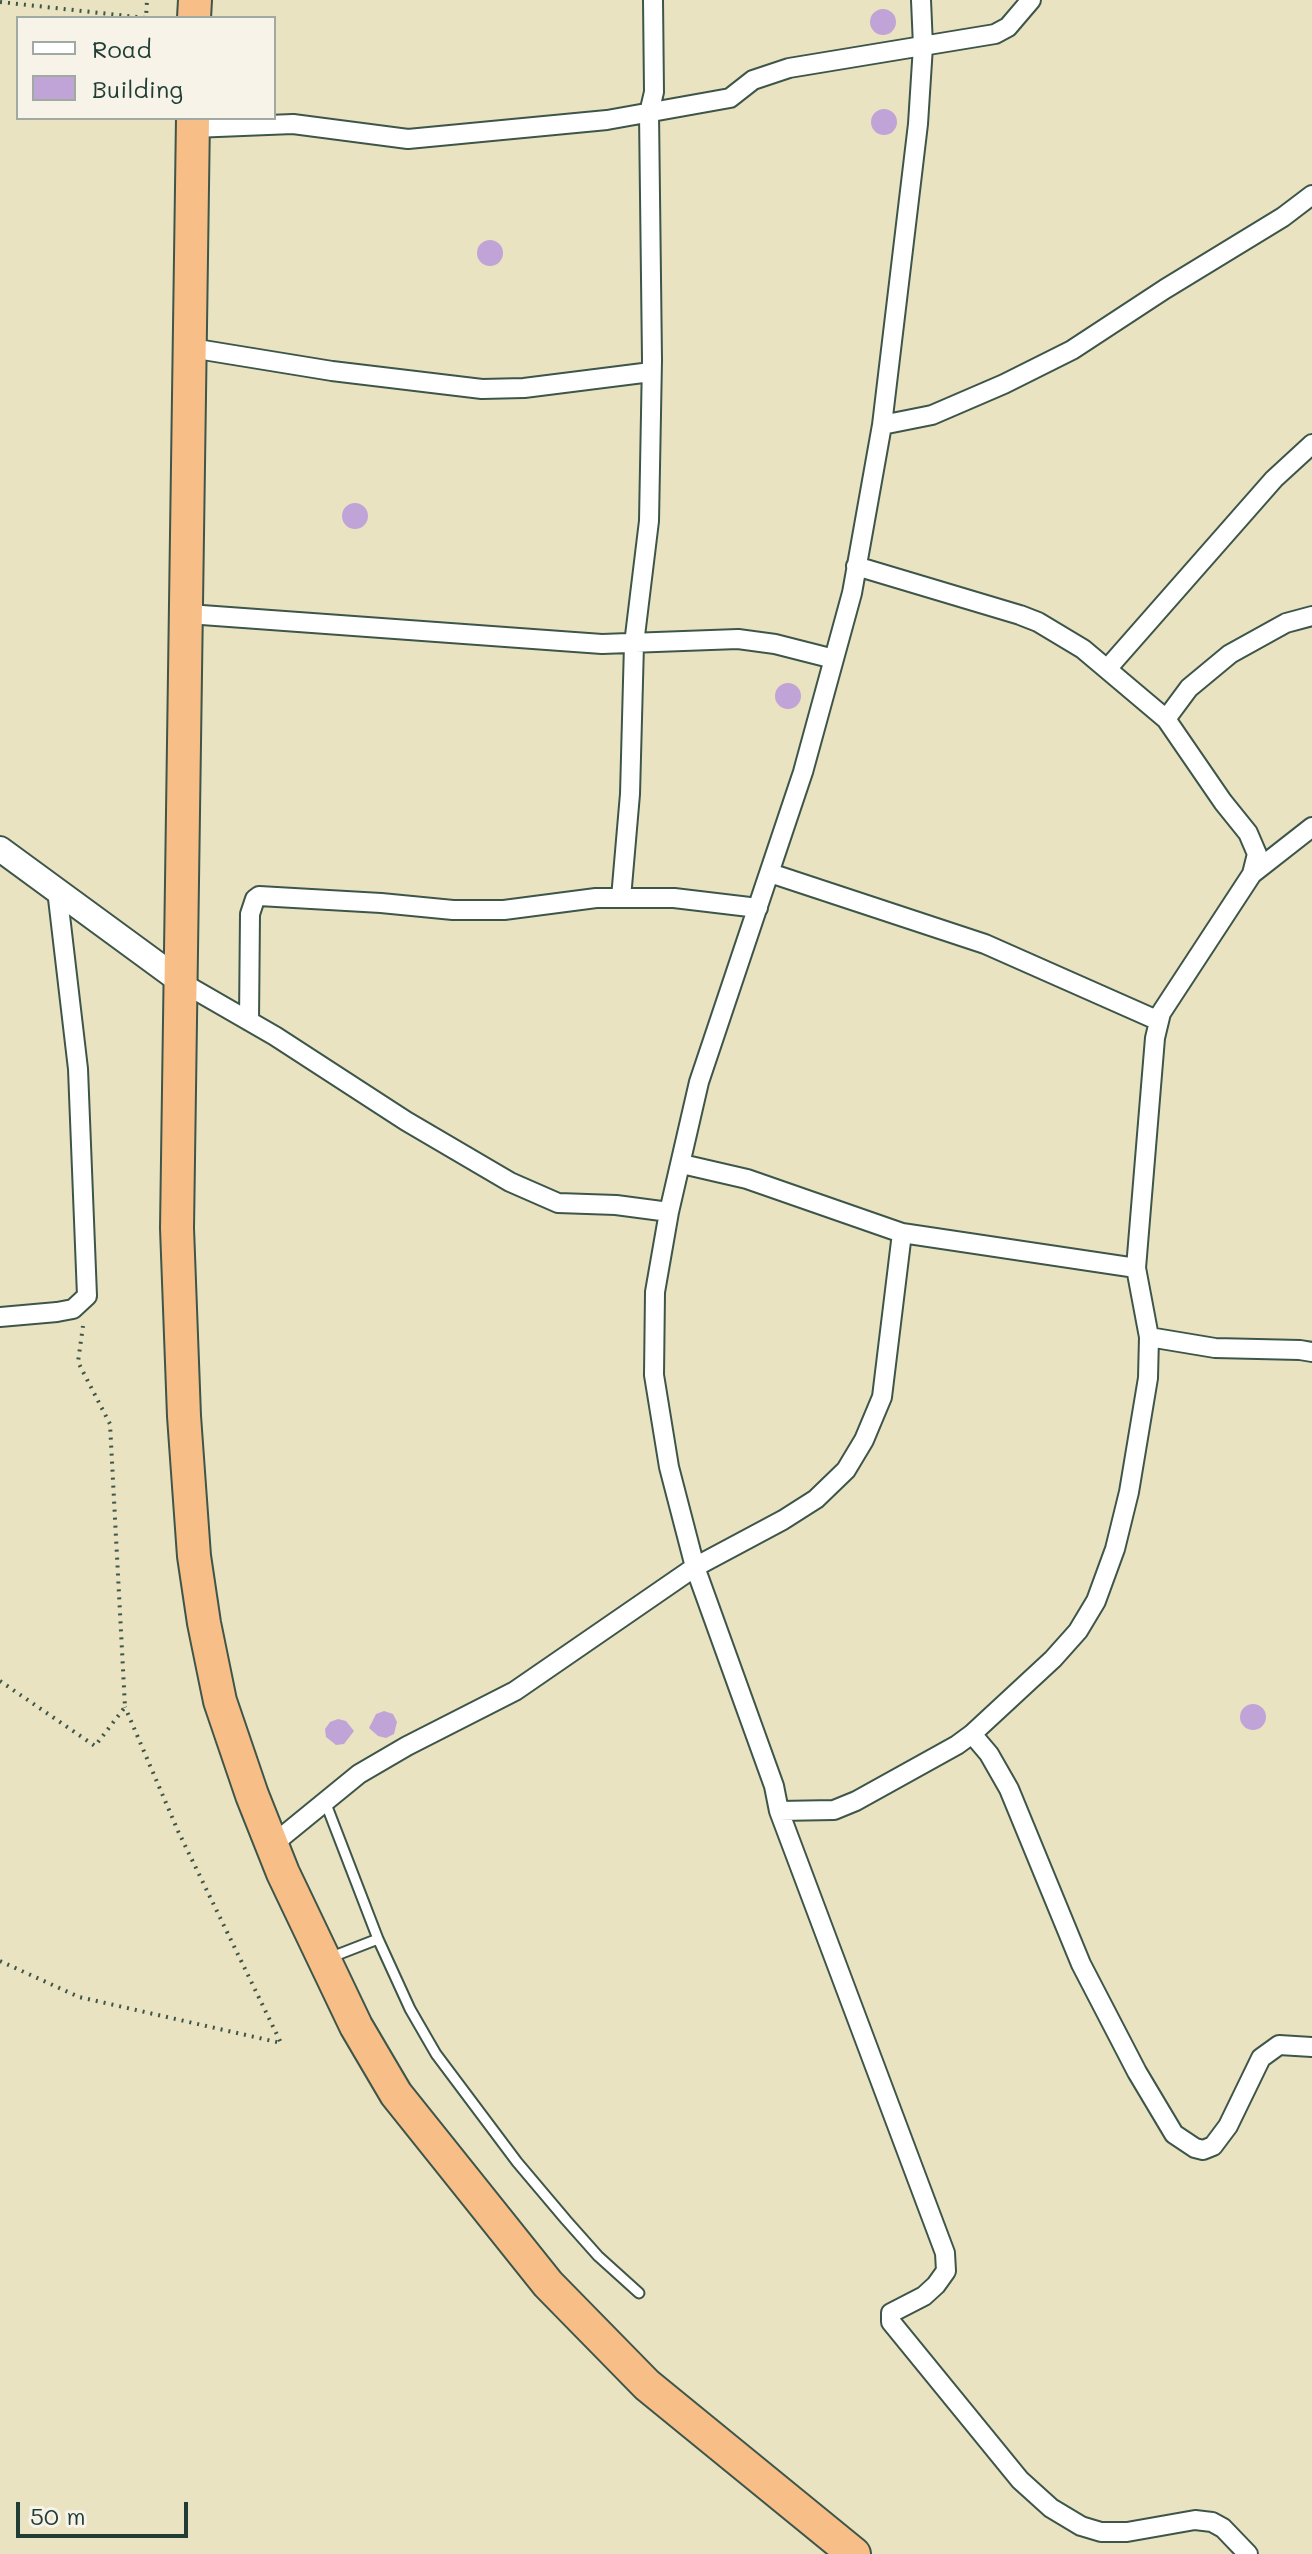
<!DOCTYPE html>
<style>
body{margin:0}
#map{position:relative;width:1312px;height:2554px;overflow:hidden;background:#eae3c2;font-family:Mali,sans-serif}
canvas{display:block}
.legend{position:absolute;left:16px;top:16px;width:260px;height:104px;box-sizing:border-box;background:#f7f3e8;border:2px solid #a1aaa0;margin:0;padding:10px 14px;list-style:none;font-size:24px;color:#1f3d34}
.legend li{display:flex;align-items:center;gap:16px;height:40px}
.legend b{width:40px;border:2px solid #a1aaa0}
.scale{position:absolute;left:16px;top:2502px;width:172px;height:36px;box-sizing:border-box;border:4px solid #1f3d34;border-top:0;padding-left:10px;font-size:24px;line-height:28px;white-space:nowrap;color:#1f3d34;-webkit-text-stroke:6px #f7f3e8;paint-order:stroke}
</style>
<div id="map">
<canvas width="1312" height="2554"></canvas>
<ul class="legend">
<li><b style="height:10px;background:#fff"></b>Road</li>
<li><b style="height:22px;background:#c1a4d7"></b>Building</li>
</ul>
<div class="scale">50 m</div>
</div>
<script>
const context = document.querySelector('canvas').getContext('2d');
context.lineJoin = 'round';
function fillPath(path, color) { context.fillStyle = color; context.fill(path, 'evenodd'); }
const toPath = rows => new Path2D(rows.map(r => 'M' + r).join(''));
function strokePath(path, color, width, dash) { context.strokeStyle = color; context.lineWidth = width; context.lineCap = dash ? 'butt' : 'round'; context.setLineDash(dash || []); context.stroke(path); }
const building = toPath([
 '870 22a13 13 0 1 1 26 0a13 13 0 1 1-26 0Z',
 '871 122a13 13 0 1 1 26 0a13 13 0 1 1-26 0Z',
 '477 253a13 13 0 1 1 26 0a13 13 0 1 1-26 0Z',
 '342 516a13 13 0 1 1 26 0a13 13 0 1 1-26 0Z',
 '775 696a13 13 0 1 1 26 0a13 13 0 1 1-26 0Z',
 '1240 1717a13 13 0 1 1 26 0a13 13 0 1 1-26 0Z',
 [384,1711,393,1714,397,1722,394,1734,386,1738,378,1736,369,1728,376,1714],
 [338,1719,346,1721,354,1731,344,1744,336,1745,326,1737,325,1729,330,1722]
]);
const path = toPath([
 [0,2,146,18,147,0],
 [0,1681,95,1746,125,1707,110,1424,78,1362,83,1326],
 [0,1961,79,1997,281,2043,178,1831,125,1707]
]);
const service = toPath([
 [326,1804,378,1939,410,2009,436,2054,517,2162,566,2220,598,2256,639,2293],
 [329,1958,378,1939]
]);
const minor = toPath([
 [193,128,293,124,408,139,607,120,730,98,753,80,789,68,995,34,1008,27,1031,0],
 [191,348,332,371,482,389,524,388,651,372],
 [882,425,932,415,1004,384,1072,350,1165,289,1283,217,1312,195],
 [856,566,1020,615,1038,622,1083,649,1166,719,1223,802,1248,833,1257,854,1252,874,1161,1013,1155,1038,1136,1268,1149,1337,1148,1378,1129,1492,1115,1549,1096,1601,1078,1631,1053,1659,972,1734],
 [188,614,602,644,738,639,775,644,834,659],
 [1107,669,1274,479,1312,444],
 [1166,719,1189,688,1230,654,1286,623,1312,616],
 [770,873,985,944,1159,1021],
 [1252,874,1312,827],
 [621,898,630,794,634,644,649,521,652,360,649,113,654,92,653,0],
 [183,983,275,1036,406,1121,510,1182,558,1203,616,1205,669,1212,699,1082,803,772,852,593,882,425,899,283,918,124,923,46,921,0],
 [249,1021,250,914,255,899,259,896,381,903,453,910,504,910,596,898,674,898,758,908],
 [682,1164,747,1179,902,1233,1136,1268],
 [669,1212,655,1292,654,1375,669,1467,695,1567,774,1786,779,1811,834,1810,856,1801,957,1745,972,1734,989,1754,1009,1789,1081,1964,1137,2072,1174,2134,1195,2148,1203,2150,1213,2146,1228,2126,1261,2058,1279,2045,1312,2047],
 [0,1317,57,1312,73,1309,87,1296,78,1069,57,890],
 [1149,1337,1215,1348,1300,1350,1312,1352],
 [779,1811,945,2253,946,2271,936,2285,924,2296,891,2313,891,2322,1020,2480,1051,2508,1081,2526,1101,2532,1127,2532,1195,2520,1212,2522,1223,2528,1248,2554],
 [272,1845,359,1774,407,1746,515,1691,695,1567,783,1520,816,1499,846,1470,864,1440,882,1397,902,1233]
]);
const tertiary = toPath([
 [0,849,183,983]
]);
const trunk = toPath([
 [194,18,195,0],
 [193,118,177,1228,184,1416,194,1556,204,1623,220,1701,252,1795,283,1873,356,2026,396,2094,548,2284,647,2385,854,2554]
]);
fillPath(building, '#c1a4d7');
strokePath(service, '#3d5649', 13);
strokePath(minor, '#3d5649', 22);
strokePath(tertiary, '#3d5649', 28);
strokePath(trunk, '#3d5649', 36);
strokePath(path, '#3d5649', 4, [2, 6]);
strokePath(service, '#fff', 9);
strokePath(minor, '#fff', 18);
strokePath(tertiary, '#fff', 24);
strokePath(trunk, '#f7be88', 32);
</script>
